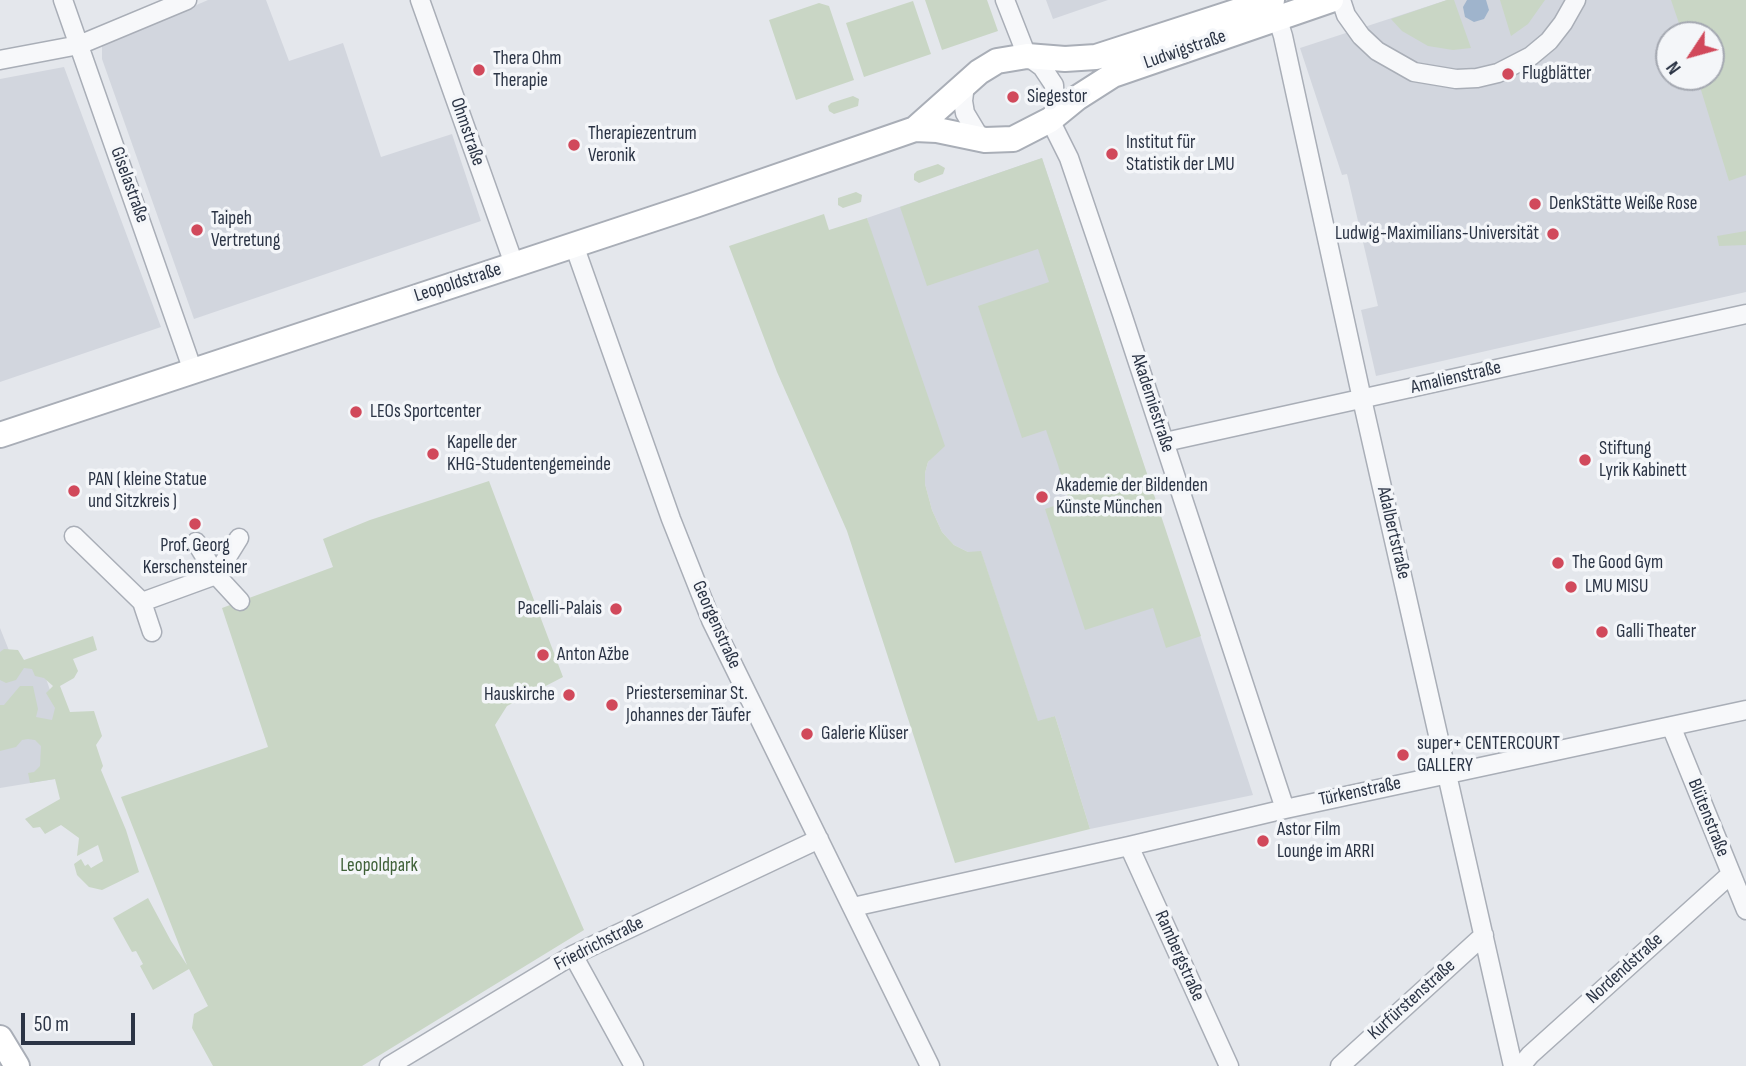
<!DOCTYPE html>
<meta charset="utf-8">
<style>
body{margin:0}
#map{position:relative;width:1746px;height:1066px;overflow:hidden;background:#e4e7ec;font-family:"Sofia Sans Condensed",sans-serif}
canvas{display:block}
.north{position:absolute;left:1655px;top:21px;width:70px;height:70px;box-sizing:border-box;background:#f4f6f9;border:2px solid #a4a8b1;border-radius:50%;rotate:234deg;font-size:19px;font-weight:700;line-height:28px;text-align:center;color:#2b3445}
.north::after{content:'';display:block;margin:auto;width:24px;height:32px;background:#d1495b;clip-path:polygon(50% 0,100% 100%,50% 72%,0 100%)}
.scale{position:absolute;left:21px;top:1013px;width:114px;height:32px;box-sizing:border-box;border:4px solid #2b3445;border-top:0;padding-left:9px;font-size:21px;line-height:24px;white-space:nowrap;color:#2b3445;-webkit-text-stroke:5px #f4f6f9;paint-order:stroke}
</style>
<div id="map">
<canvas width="1746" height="1066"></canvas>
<div class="north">N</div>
<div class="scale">50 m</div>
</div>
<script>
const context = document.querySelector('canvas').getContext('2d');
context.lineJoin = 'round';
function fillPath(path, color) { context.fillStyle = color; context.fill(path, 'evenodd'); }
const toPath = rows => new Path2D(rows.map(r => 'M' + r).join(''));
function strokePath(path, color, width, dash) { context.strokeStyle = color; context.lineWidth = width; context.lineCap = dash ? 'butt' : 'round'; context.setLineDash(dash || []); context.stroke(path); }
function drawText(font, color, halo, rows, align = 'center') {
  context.font = font + ' "Sofia Sans Condensed",sans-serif'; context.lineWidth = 7; context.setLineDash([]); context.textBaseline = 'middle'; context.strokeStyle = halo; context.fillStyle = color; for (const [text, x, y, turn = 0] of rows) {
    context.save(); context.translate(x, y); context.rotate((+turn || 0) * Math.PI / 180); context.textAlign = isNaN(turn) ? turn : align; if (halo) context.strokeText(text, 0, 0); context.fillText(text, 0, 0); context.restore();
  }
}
const built = toPath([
 [208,0,266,0,289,61,343,43,381,157,452,134,481,221,194,319,102,59,102,46],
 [1046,0,1108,0,1053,19],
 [1447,0,1746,0,1746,292,1376,376,1361,310,1378,306,1347,174,1342,175,1300,48],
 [1669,35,1711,35,1711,77,1669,77],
 [64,67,161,327,0,382,0,79],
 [1042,158,1253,795,1090,829,1055,716,1038,722,981,552,968,552,954,545,942,532,932,510,925,484,925,473,928,462,935,454,867,218],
 [0,628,12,658,44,673,62,724,55,779,0,788]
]);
const green = toPath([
 [925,0,987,0,998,31,942,50],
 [1447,0,1454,0,1471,48,1453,50,1428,46,1402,31,1391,19],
 [1500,0,1545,0,1528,24,1511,36],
 [1671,0,1746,0,1746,175,1729,181,1697,77,1711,77,1711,35,1683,35],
 [913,1,931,54,864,77,846,23],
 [819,3,829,6,854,80,796,100,769,20],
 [853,96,859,99,858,106,834,114,829,111,828,106,831,103],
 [1042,158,1201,636,1166,648,1153,608,1085,630,1045,509,1069,501,1058,465,1046,430,1022,438,978,306,1049,282,1038,249,927,286,900,207],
 [938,164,945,168,943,174,919,183,914,180,914,174,917,171],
 [856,192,862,195,861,202,843,208,838,205,838,198],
 [824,214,829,230,867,218,945,446,928,462,925,473,925,484,932,510,942,532,954,545,968,552,981,551,1038,721,1055,716,1090,829,955,863,847,531,777,372,729,246],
 [1746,231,1746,245,1719,246,1717,236],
 [489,481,563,677,507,706,495,725,584,930,362,1066,213,1066,192,1028,194,1014,208,1006,189,969,153,990,140,966,143,964,136,951,132,952,113,918,148,898,171,941,187,965,121,797,268,747,222,608,333,567,323,539,370,520],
 [93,636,97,650,73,659,78,671,74,678,60,686,70,712,94,711,102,736,96,745,103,766,101,770,126,830,139,872,102,890,89,887,77,875,74,864,81,859,85,866,88,864,91,868,103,861,98,845,77,856,79,838,61,825,45,834,40,827,33,828,25,819,60,799,55,779,30,783,28,773,34,772,40,766,41,746,35,740,28,739,22,740,16,747,0,751,0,705,4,705,20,686,33,686,38,709,36,717,52,720,55,708,46,693,53,686,44,678,35,676,32,669,24,668,16,680,6,683,0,680,0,652,4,649,18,650,24,660]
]);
const water = toPath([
 [1467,0,1486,0,1489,10,1484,19,1474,22,1465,17,1463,7]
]);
const street = toPath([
 [63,0,193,371],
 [420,0,514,264],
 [1005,0,1027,56,1042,67,1054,85,1055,109,1050,120,1069,158,1122,314,1285,809],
 [1341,0,1346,15,1361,36,1377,51,1414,72,1456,79,1477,78,1498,73,1531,56,1549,41,1563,23,1576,0],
 [1274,7,1283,36,1362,399,1513,1066],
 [0,60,79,45,187,0],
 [965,85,963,101,965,113,977,133,985,140],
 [574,245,671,519,711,620,930,1066],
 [1165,442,1746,314],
 [74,536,142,602,216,575,239,538],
 [196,542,216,575,240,601],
 [142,602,152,632],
 [1671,726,1746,910],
 [1129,846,1229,1066],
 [853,907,1129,846,1285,809,1746,710],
 [573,955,634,1066],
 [389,1066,573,955,819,839],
 [1340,1066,1484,935],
 [1521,1066,1530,1055,1731,874]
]);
const secondary = toPath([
 [915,129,937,130,985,140,1013,139,1050,120,1077,98,1113,75,1331,0],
 [0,435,695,205,915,129,979,72,997,61,1027,56,1065,59,1096,57,1272,0],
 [0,1038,17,1066]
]);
const markers = [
 [479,70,7,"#d1495b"],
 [1508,74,7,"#d1495b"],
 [1013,97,7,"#d1495b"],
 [574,145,7,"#d1495b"],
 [1112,154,7,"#d1495b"],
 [1535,204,7,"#d1495b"],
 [197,230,7,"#d1495b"],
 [1553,234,7,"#d1495b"],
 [356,412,7,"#d1495b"],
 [433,454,7,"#d1495b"],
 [1585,460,7,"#d1495b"],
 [74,491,7,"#d1495b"],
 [1042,497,7,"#d1495b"],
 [195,524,7,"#d1495b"],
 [1558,563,7,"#d1495b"],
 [1571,587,7,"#d1495b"],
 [616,609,7,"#d1495b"],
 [1602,632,7,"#d1495b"],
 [543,655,7,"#d1495b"],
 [569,695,7,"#d1495b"],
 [612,705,7,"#d1495b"],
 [807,734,7,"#d1495b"],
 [1403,755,7,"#d1495b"],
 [1263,841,7,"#d1495b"]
];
const streetNames = [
 ["Ludwigstraße",1185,50,-19],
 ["Ohmstraße",467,132,71],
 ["Giselastraße",129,185,70],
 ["Leopoldstraße",458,283,-18],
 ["Amalienstraße",1456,378,-13],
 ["Akademiestraße",1152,403,72],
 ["Adalbertstraße",1393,533,77],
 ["Georgenstraße",716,625,66],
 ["Türkenstraße",1360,792,-12],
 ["Blütenstraße",1708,818,68],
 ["Friedrichstraße",599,944,-27],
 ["Rambergstraße",1179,956,66],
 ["Nordendstraße",1625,969,-42],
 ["Kurfürstenstraße",1412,1000,-42]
];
const poiNames = [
 ["Thera Ohm",493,59],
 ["Therapie",493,81],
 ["Flugblätter",1522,74],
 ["Siegestor",1027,97],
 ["Therapiezentrum",588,134],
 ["Veronik",588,156],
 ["Institut für",1126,143],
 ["Statistik der LMU",1126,165],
 ["DenkStätte Weiße Rose",1549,204],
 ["Taipeh",211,219],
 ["Vertretung",211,241],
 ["Ludwig-Maximilians-Universität",1539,234,"right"],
 ["LEOs Sportcenter",370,412],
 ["Kapelle der",447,443],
 ["KHG-Studentengemeinde",447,465],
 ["Stiftung",1599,449],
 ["Lyrik Kabinett",1599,471],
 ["PAN ( kleine Statue",88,480],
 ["und Sitzkreis )",88,502],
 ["Akademie der Bildenden",1056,486],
 ["Künste München",1056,508],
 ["Prof. Georg",195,546,"center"],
 ["Kerschensteiner",195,568,"center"],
 ["The Good Gym",1572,563],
 ["LMU MISU",1585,587],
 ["Pacelli-Palais",602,609,"right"],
 ["Galli Theater",1616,632],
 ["Anton Ažbe",557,655],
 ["Priesterseminar St.",626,694],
 ["Johannes der Täufer",626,716],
 ["Hauskirche",555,695,"right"],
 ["Galerie Klüser",821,734],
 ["super+ CENTERCOURT",1417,744],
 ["GALLERY",1417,766],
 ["Astor Film",1277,830],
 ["Lounge im ARRI",1277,852]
];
const parkNames = [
 ["Leopoldpark",379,866]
];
fillPath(built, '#d2d6de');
fillPath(green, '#c9d6c5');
fillPath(water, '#9fb4cc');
strokePath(street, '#a9aeb7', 21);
strokePath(secondary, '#a9aeb7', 28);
strokePath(street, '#f7f8fa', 18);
strokePath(secondary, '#fff', 24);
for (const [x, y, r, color] of markers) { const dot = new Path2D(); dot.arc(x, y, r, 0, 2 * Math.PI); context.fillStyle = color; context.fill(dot); strokePath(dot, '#f4f6f9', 2.5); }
drawText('19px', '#2b3445', '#f4f6f9', streetNames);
drawText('19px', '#2b3445', '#f4f6f9', poiNames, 'left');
drawText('19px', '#3f6138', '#f4f6f9', parkNames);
</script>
